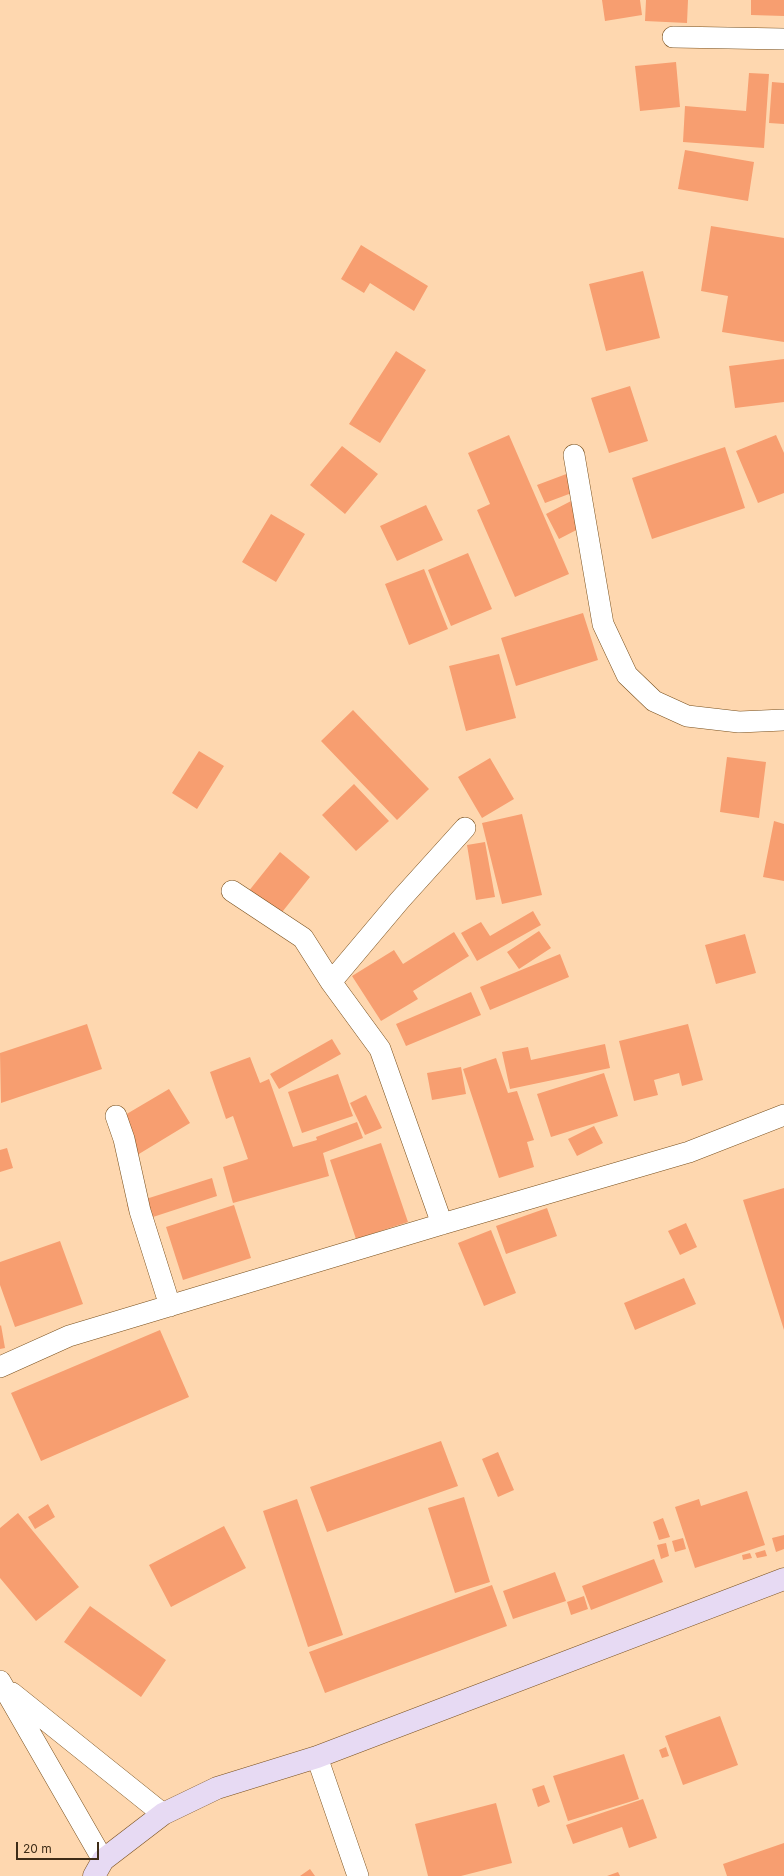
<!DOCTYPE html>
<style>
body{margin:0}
#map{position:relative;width:784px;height:1876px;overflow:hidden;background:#fed7af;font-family:Inter,sans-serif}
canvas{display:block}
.scale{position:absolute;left:16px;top:1842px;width:83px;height:18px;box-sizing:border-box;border:2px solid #3e2c17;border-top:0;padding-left:5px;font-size:12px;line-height:14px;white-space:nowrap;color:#3e2c17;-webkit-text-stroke:3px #fed7af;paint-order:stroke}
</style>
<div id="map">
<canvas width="784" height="1876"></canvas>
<div class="scale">20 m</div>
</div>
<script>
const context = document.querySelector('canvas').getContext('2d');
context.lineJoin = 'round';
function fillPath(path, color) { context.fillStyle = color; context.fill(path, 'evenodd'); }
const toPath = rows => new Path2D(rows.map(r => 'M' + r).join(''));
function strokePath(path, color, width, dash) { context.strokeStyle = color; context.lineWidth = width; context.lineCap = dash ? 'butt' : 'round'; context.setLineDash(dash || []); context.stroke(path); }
const building = toPath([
 [602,0,640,0,642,15,605,21],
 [646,0,688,0,687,23,645,21],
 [751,0,784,0,784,16,751,15],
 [676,62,680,107,640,111,635,66],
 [749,73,769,74,764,148,683,142,685,106,746,111],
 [772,82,784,83,784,124,769,123],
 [685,150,754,162,748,201,678,189],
 [711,226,784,238,784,342,722,332,728,296,701,291],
 [361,245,428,286,414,311,370,283,364,293,341,279],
 [643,271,660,338,606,351,589,284],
 [396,351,426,370,380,443,349,424],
 [784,359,784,402,735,408,729,366],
 [630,386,648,441,609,453,591,398],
 [509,435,569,574,515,597,477,510,490,504,468,453],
 [776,435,784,453,784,493,758,503,736,451],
 [342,446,378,474,345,514,310,485],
 [725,447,745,508,652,539,632,478],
 [569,473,577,491,545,503,537,485],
 [573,500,586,525,559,539,546,514],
 [426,505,443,540,397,561,380,526],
 [271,514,305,534,276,582,242,562],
 [468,553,492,609,451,626,428,570],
 [424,569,448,629,409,645,385,584],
 [583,613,598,660,516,686,501,638],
 [499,654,516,718,466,731,449,666],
 [353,710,429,789,397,820,321,741],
 [199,751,224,766,197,809,172,793],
 [727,757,766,762,759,818,720,812],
 [490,758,514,799,482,818,458,777],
 [354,784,389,821,356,851,322,815],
 [522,814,542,895,502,904,482,823],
 [774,821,784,824,784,881,763,877],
 [485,842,495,897,476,900,467,845],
 [280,852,310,877,275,921,244,897],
 [533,911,541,925,477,961,461,933,481,922,490,936],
 [539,931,551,948,519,969,507,952],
 [454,932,469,956,413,991,418,999,381,1021,352,976,394,950,403,964],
 [745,934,756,973,716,984,705,945],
 [560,954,569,977,490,1010,480,987],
 [471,992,481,1015,406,1046,396,1024],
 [87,1024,102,1069,1,1103,0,1053],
 [688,1024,703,1080,682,1086,679,1073,654,1080,658,1095,634,1101,619,1041],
 [332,1039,341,1054,279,1089,270,1074],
 [605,1044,610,1068,510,1089,502,1052,528,1047,531,1060],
 [250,1057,260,1083,269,1079,293,1147,317,1140,316,1137,357,1122,363,1138,323,1153,329,1176,233,1203,223,1167,248,1159,233,1116,226,1119,210,1072],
 [496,1058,508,1093,517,1091,534,1140,527,1142,534,1167,499,1178,463,1069],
 [461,1067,466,1094,432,1100,427,1073],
 [604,1073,618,1116,551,1137,537,1094],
 [338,1074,353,1116,302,1133,288,1092],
 [169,1089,190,1123,129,1160,108,1125],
 [366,1095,382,1128,365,1135,350,1103],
 [594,1126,603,1143,577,1156,568,1139],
 [381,1143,408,1222,356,1239,330,1160],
 [7,1148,13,1168,0,1172,0,1150],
 [212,1178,217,1196,153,1217,172,1277,152,1283,127,1205],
 [784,1188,784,1330,743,1200],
 [234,1205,251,1258,183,1280,166,1227],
 [547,1208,557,1236,506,1254,496,1226],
 [686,1223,697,1247,680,1255,668,1231],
 [491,1230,516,1293,484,1306,458,1243],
 [60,1241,83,1304,15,1327,0,1285,0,1262],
 [684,1278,696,1304,635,1330,624,1303],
 [1,1325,5,1348,0,1349,0,1326],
 [160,1330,189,1397,41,1461,11,1393],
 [441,1441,458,1486,327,1532,310,1487],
 [498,1452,514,1490,498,1497,482,1459],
 [747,1491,765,1545,695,1568,675,1507,699,1499,701,1506],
 [464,1497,490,1582,455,1593,428,1508],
 [297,1499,343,1635,308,1647,263,1511],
 [48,1504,55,1517,35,1529,28,1517],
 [18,1513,79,1587,36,1621,0,1578,0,1528],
 [663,1518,670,1537,659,1540,653,1522],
 [224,1526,246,1568,171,1607,149,1565],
 [784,1535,784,1549,776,1552,772,1538],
 [683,1538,686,1549,675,1552,672,1541],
 [666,1543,669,1556,661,1559,657,1545],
 [765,1550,767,1556,757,1558,755,1553],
 [750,1553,752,1558,743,1560,742,1555],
 [654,1559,663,1582,591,1610,582,1586],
 [555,1572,566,1601,513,1619,503,1591],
 [492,1585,507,1626,325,1693,309,1652],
 [584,1596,588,1609,571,1615,567,1602],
 [90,1606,166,1660,141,1697,64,1642],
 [720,1716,738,1765,683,1785,665,1736],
 [666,1747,669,1756,662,1758,659,1750],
 [624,1754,639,1799,568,1821,553,1776],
 [544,1785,550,1802,538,1807,532,1789],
 [643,1799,657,1838,629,1848,622,1827,573,1844,566,1825],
 [496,1803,512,1863,461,1876,428,1876,415,1824],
 [784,1843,784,1876,727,1876,723,1864],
 [310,1869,315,1876,300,1876],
 [618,1872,620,1876,607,1876]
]);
const street = toPath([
 [673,37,784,39],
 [574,455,603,624,627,675,654,701,687,716,739,722,784,720],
 [232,891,303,938,331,982,380,1049,442,1224],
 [331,982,400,900,465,828],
 [116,1116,124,1139,140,1211,170,1306],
 [0,1367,69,1336,442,1224,689,1152,784,1115],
 [0,1681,103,1860],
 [12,1693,163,1814],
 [317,1757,358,1876]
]);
const secondary = toPath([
 [94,1876,103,1860,163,1814,217,1788,317,1757,784,1579]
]);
fillPath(building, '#f79e70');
strokePath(street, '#784f1c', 22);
strokePath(secondary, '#784f1c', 23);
strokePath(street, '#fff', 21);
strokePath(secondary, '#e7daf3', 22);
</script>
